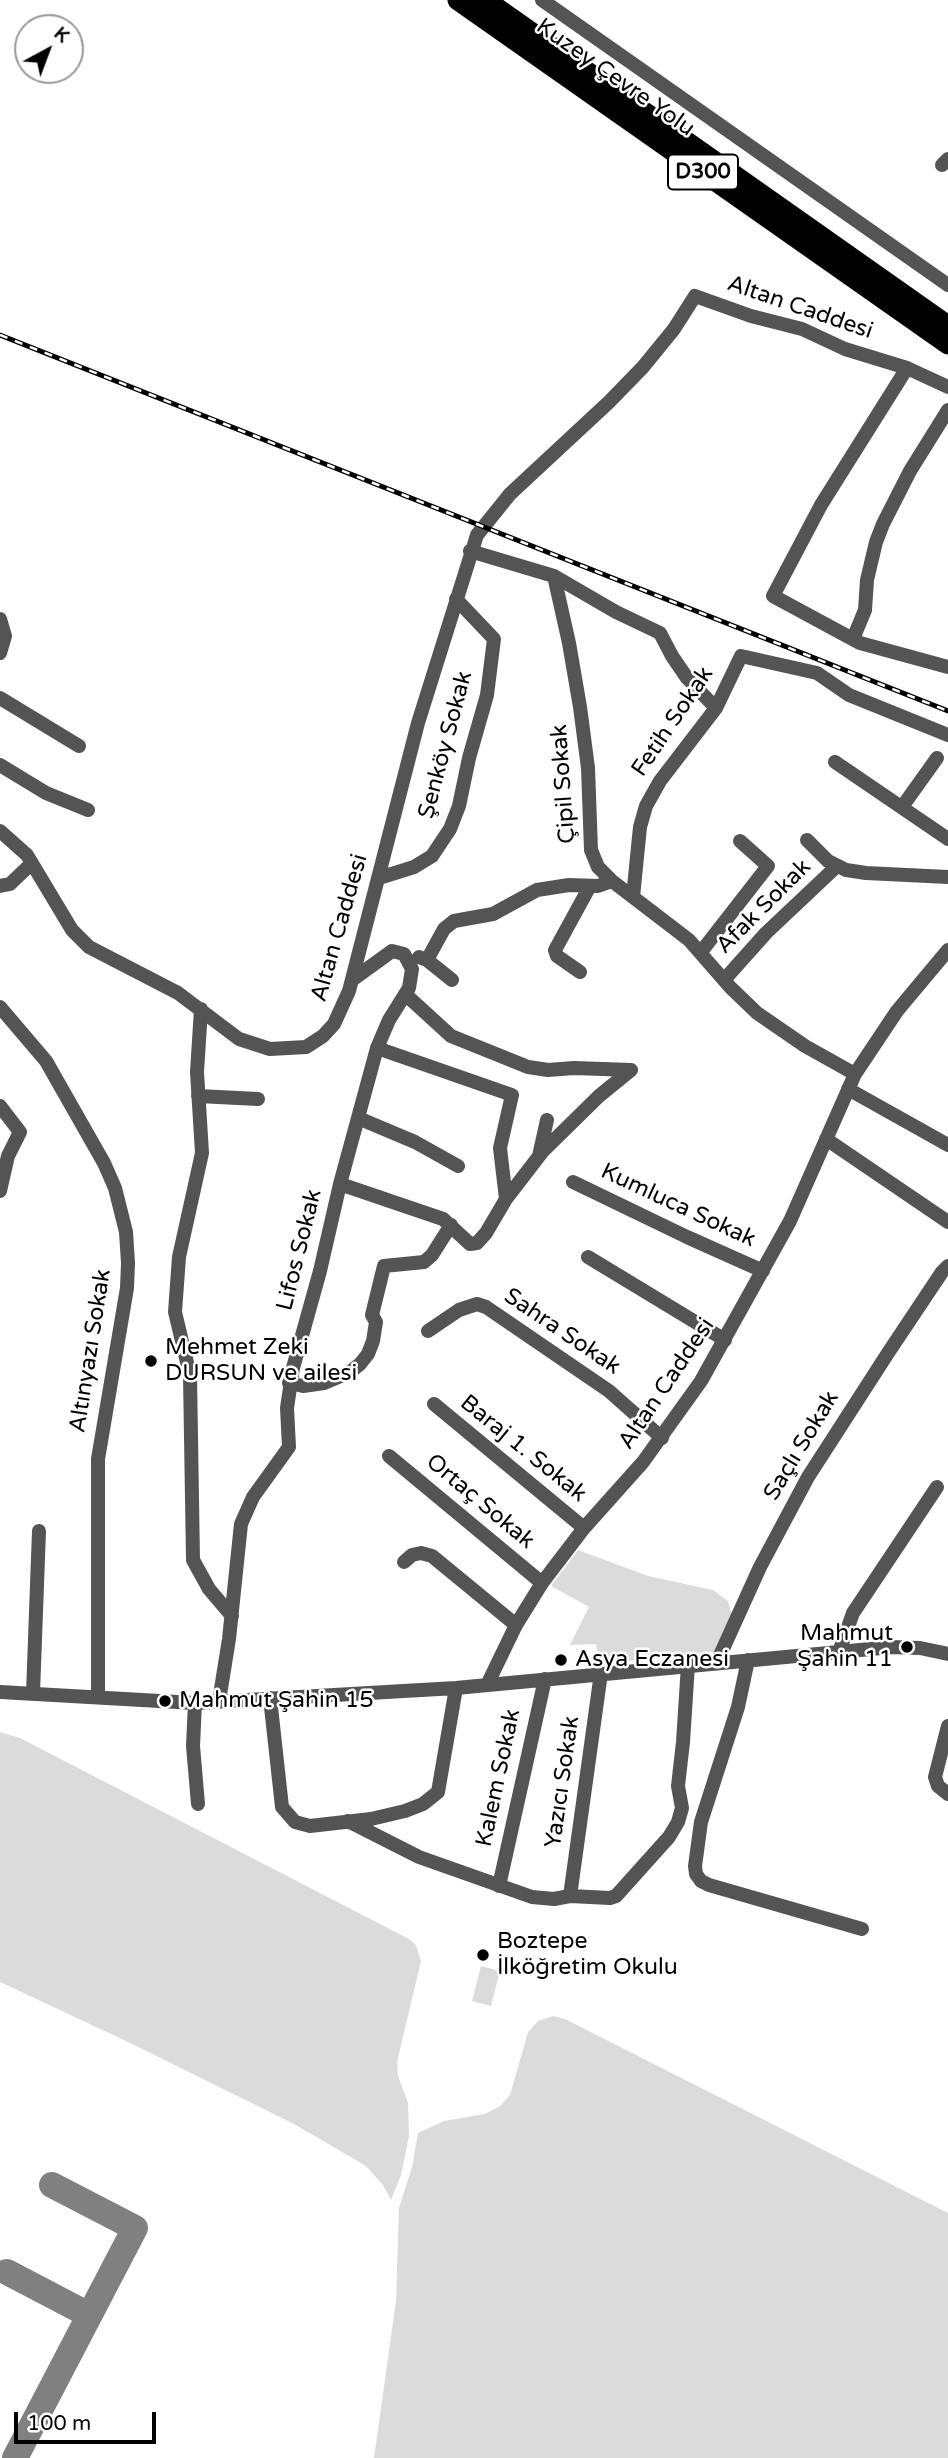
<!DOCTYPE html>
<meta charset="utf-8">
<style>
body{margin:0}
#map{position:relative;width:948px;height:2458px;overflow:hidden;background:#fff;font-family:"Varela Round",sans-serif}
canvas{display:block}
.north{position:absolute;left:14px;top:14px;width:70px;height:70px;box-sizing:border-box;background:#fff;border:2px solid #999;border-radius:50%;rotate:41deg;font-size:19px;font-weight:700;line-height:28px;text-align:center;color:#000}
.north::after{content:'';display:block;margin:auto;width:24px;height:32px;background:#000;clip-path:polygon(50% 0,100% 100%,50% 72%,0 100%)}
.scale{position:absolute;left:14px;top:2412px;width:142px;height:32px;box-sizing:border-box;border:4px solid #000;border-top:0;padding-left:9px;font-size:21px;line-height:24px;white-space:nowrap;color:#000;-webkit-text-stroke:5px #fff;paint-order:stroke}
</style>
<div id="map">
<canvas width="948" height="2458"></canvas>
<div class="north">K</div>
<div class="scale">100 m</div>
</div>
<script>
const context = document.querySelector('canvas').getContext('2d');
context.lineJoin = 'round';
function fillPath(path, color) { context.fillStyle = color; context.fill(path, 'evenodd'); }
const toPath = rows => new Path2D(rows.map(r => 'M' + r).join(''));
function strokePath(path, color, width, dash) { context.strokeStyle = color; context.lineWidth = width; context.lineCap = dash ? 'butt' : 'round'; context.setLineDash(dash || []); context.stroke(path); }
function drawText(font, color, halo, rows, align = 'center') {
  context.font = font + ' "Varela Round",sans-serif'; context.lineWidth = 5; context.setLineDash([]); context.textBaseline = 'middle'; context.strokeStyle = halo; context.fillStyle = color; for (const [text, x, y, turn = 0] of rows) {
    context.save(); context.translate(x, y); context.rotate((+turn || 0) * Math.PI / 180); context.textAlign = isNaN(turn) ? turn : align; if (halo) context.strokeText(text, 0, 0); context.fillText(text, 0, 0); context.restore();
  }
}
const green = toPath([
 [578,1550,648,1576,713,1590,728,1601,732,1616,717,1650,713,1652,599,1664,596,1644,570,1645,589,1607,551,1586],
 [0,1732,20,1738,409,1939,416,1945,421,1961,397,2062,398,2076,408,2103,409,2136,401,2175,391,2200,383,2185,366,2166,294,2124,126,2041,0,1982],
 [481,1966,500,1971,491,2006,472,2001],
 [553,2016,565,2019,948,2213,948,2458,374,2458,396,2301,399,2208,412,2167,418,2133,444,2121,485,2114,500,2106,510,2095,528,2032,538,2021]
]);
const taxiway = toPath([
 [7,2272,89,2315],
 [15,2458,135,2228,52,2185]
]);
const minor = toPath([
 [542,0,948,285],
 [942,165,948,159],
 [907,368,821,505,773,596,860,643,948,667],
 [470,551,554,576,616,612,660,633,672,656,687,678,716,708],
 [554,576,569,643,580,707,588,768,591,850,598,867,612,881,689,940,730,987,757,1013,805,1046,855,1074],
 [0,619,5,636,0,653],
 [853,639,865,610,867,580,876,542,883,524,910,471,948,410],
 [0,698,79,746],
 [835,762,948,839],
 [0,765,46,793,88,810],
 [902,807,937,758],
 [0,831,27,855,72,930,89,947,178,993,239,1039,270,1049,306,1047,323,1036,334,1024,349,991,418,723,477,535,510,494,609,402,643,367,674,329,695,296,751,316,802,329,845,349,907,368,948,387],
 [807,840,828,861,846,870,866,873,948,877],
 [379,878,414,867,432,856,450,829,459,806,469,758,487,695,494,639,456,599],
 [0,886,10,884,32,863],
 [633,897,640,827,646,806,660,781,716,708,741,656,817,673,849,695,948,735],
 [701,952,768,866,740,841],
 [419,957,427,960,452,980],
 [427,960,444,929,454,921,493,914,537,890,569,885,598,886,612,881],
 [580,972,557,956,555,950,590,886],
 [724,980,766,933,837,866],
 [405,994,451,1036,528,1067,548,1070,574,1068,631,1070],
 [0,1007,46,1061,104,1163,115,1188,126,1232,128,1263,127,1288,98,1459,98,1697],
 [201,1009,197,1072,202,1153,179,1257,175,1312,190,1375,193,1560,209,1589,232,1616],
 [377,1048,512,1095,500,1148,506,1199],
 [848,1089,948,1145],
 [198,1096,258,1099],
 [0,1106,20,1132,8,1156,0,1191],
 [358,1118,415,1142,458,1166],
 [826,1139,948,1222],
 [539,1156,547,1120],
 [573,1182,687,1237,763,1271],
 [340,1184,443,1219,470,1244,477,1243,486,1233,506,1199,543,1151,599,1096,631,1070],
 [588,1257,725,1340],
 [428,1331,459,1310,477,1304,486,1307,609,1391,662,1438],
 [289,1383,303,1386,324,1383,350,1372,360,1364,368,1354,373,1341,376,1322,372,1315,384,1266,424,1262,432,1255,451,1225],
 [434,1404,584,1528],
 [389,1456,542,1583],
 [404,1562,412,1555,421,1553,432,1556,516,1625],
 [839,1652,853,1613,937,1487],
 [748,1660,738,1707,701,1822,695,1866,696,1874,701,1881,709,1885,862,1929],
 [717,1662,760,1567,808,1477,888,1353,942,1272,948,1266],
 [487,1685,516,1625,542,1583,584,1528,643,1462,701,1381,790,1221,855,1074,897,1011,948,950],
 [0,1692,195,1703,456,1688,892,1647,920,1648,948,1654],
 [33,1693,39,1531],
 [270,1698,282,1807,295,1822,310,1826,371,1819,405,1811,423,1804,438,1792,456,1688],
 [219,1701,229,1639,241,1524,253,1497,289,1447,287,1408,293,1368,320,1271,340,1184,377,1048,389,1020,409,988,412,969,404,954,392,951,352,980],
 [195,1703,193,1746,198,1804],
 [948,1726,935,1777,938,1786,948,1794],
 [348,1821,419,1857,532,1897,554,1899,570,1896,610,1898,616,1896,669,1837,678,1822,682,1808,678,1786,683,1742,688,1665],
 [499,1886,545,1679],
 [570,1896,601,1673]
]);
const highway = toPath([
 [458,0,948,344],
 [485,0,948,326]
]);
const rail = toPath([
 [0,335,948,711]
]);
const markers = [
 [151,1361,7,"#000"],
 [907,1647,7,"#000"],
 [561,1660,7,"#000"],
 [165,1701,7,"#000"],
 [483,1955,7,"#000"]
];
const shields = [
 [703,172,70]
];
const shieldNames = [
 ["D300",703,172]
];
const streetNames = [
 ["Kuzey Çevre Yolu",615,78,35],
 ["Altan Caddesi",800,308,19],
 ["Fetih Sokak",673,722,-56],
 ["Şenköy Sokak",446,745,-75],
 ["Çipil Sokak",564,784,-94],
 ["Afak Sokak",764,907,-45],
 ["Altan Caddesi",340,928,-74],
 ["Kumluca Sokak",678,1206,25],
 ["Lifos Sokak",300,1250,-76],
 ["Sahra Sokak",562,1332,34],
 ["Altınyazı Sokak",91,1351,-81],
 ["Altan Caddesi",667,1384,-56],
 ["Saçlı Sokak",802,1446,-59],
 ["Baraj 1. Sokak",523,1449,39],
 ["Ortaç Sokak",480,1502,40],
 ["Kalem Sokak",499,1778,-78],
 ["Yazıcı Sokak",563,1782,-82]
];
const poiNames = [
 ["Mehmet Zeki",165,1348],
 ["DURSUN ve ailesi",165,1374],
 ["Mahmut",893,1634,"right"],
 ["Şahin 11",893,1660,"right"],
 ["Asya Eczanesi",575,1660],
 ["Mahmut Şahin 15",179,1701],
 ["Boztepe",497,1942],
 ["İlköğretim Okulu",497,1968]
];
fillPath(green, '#dbdbdb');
strokePath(taxiway, '#808080', 26);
strokePath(minor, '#545454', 14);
strokePath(highway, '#000', 21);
strokePath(rail, '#000', 5);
strokePath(rail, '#fff', 2.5, [8]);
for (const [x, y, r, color] of markers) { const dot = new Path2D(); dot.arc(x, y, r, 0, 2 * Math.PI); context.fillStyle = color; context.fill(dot); strokePath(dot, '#fff', 2.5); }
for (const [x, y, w] of shields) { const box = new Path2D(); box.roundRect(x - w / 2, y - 17.5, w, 35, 5); context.fillStyle = '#fff'; context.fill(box); strokePath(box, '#000', 2); }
drawText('bold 21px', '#000', null, shieldNames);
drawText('23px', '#000', '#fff', streetNames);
drawText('23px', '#000', '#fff', poiNames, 'left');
</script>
